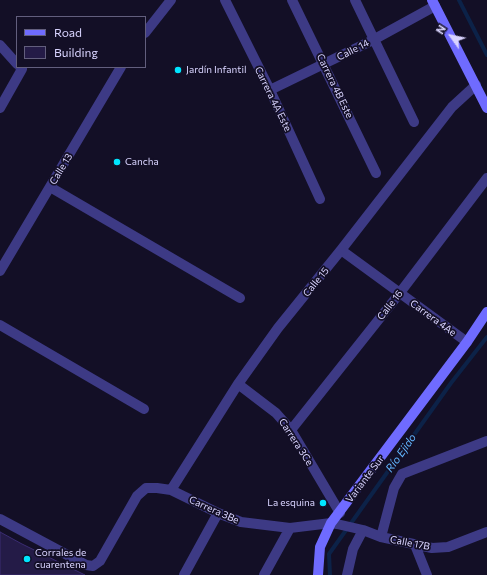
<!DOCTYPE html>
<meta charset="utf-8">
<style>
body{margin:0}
#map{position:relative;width:487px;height:575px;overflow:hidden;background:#130f26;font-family:Commissioner,sans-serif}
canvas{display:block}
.legend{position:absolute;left:16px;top:16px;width:130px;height:52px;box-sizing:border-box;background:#130f26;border:1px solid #625e7d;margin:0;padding:5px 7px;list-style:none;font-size:12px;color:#d9d4ff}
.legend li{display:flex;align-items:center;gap:8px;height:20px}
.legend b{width:20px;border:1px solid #625e7d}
.north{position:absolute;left:431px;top:16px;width:40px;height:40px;-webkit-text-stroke:3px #130f26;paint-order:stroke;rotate:303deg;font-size:11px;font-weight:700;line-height:16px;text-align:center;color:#d9d4ff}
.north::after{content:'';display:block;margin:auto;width:14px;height:18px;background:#d9d4ff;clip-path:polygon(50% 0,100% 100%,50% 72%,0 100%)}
</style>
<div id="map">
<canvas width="487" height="575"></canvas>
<ul class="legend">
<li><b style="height:5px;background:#6f6bff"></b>Road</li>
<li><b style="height:11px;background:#241b47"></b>Building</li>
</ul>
<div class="north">N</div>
</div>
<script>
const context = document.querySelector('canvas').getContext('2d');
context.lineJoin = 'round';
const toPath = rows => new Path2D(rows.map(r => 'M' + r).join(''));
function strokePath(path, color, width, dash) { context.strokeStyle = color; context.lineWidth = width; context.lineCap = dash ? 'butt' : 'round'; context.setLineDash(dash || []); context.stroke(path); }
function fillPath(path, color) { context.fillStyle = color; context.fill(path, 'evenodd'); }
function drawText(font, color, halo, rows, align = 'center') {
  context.font = font + ' Commissioner,sans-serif'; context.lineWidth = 3.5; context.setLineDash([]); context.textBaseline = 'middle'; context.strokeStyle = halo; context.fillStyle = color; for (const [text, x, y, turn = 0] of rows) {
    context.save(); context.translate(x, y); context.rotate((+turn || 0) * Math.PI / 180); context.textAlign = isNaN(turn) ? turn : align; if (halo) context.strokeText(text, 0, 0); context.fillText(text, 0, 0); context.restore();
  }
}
const stream = toPath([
 [459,0,487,55],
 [330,575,329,554,451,383,487,337]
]);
const building = toPath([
 [0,532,22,544,85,575,0,575,0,532]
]);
const street = toPath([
 [225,0,270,90,320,199],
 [292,0,376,173],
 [355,0,414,122],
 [145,33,171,0],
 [0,45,17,64],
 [270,90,373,40,435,6],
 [0,108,22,69,20,67],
 [50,187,240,298],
 [341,250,467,342],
 [0,271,121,67],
 [0,325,144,409],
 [238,384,276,413,291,430,340,513],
 [291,430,399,294,487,178],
 [171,490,238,384,278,328,341,250,452,107,476,85],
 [0,519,86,565,93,566,100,561,137,496,146,488,157,488,171,490,218,513,241,522,290,528,331,523,337,524,363,530,381,537,432,548,448,547,487,532],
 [381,537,394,488,402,474,487,441],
 [415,545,427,575],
 [184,575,218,513],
 [264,575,290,528],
 [347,575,353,549,363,530]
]);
const secondary = toPath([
 [432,0,487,108],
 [318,575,320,547,331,523,467,342,487,312]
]);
const markers = [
 [178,70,4,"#00e5ff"],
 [117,162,4,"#00e5ff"],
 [323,503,4,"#00e5ff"],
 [27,559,4,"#00e5ff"]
];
const streetNames = [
 ["Calle 14",353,50,-27],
 ["Carrera 4B Este",335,86,64],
 ["Carrera 4A Este",273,99,64],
 ["Calle 13",61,169,-59],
 ["Calle 15",316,282,-51],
 ["Calle 16",390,305,-52],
 ["Carrera 4Ae",433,318,36],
 ["Carrera 3Ce",296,442,57],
 ["Variante Sur",365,479,-53],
 ["Carrera 3Be",214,510,24],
 ["Calle 17B",410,543,11]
];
const poiNames = [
 ["Jardín Infantil",186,70],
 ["Cancha",125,162],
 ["La esquina",315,503,"right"],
 ["Corrales de",35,553],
 ["cuarentena",35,565]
];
const waterNames = [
 ["Río Ejido",401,453,-55]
];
strokePath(stream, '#0c2248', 4);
fillPath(building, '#241b47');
strokePath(building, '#3b2d73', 1);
strokePath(street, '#3d3a85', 10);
strokePath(secondary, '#6f6bff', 10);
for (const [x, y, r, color] of markers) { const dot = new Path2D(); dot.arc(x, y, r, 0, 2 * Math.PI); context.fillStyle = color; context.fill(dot); strokePath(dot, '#130f26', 1.5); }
drawText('10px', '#d9d4ff', '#130f26', streetNames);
drawText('10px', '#d9d4ff', '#130f26', poiNames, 'left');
drawText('italic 11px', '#62b6ff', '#130f26', waterNames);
</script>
